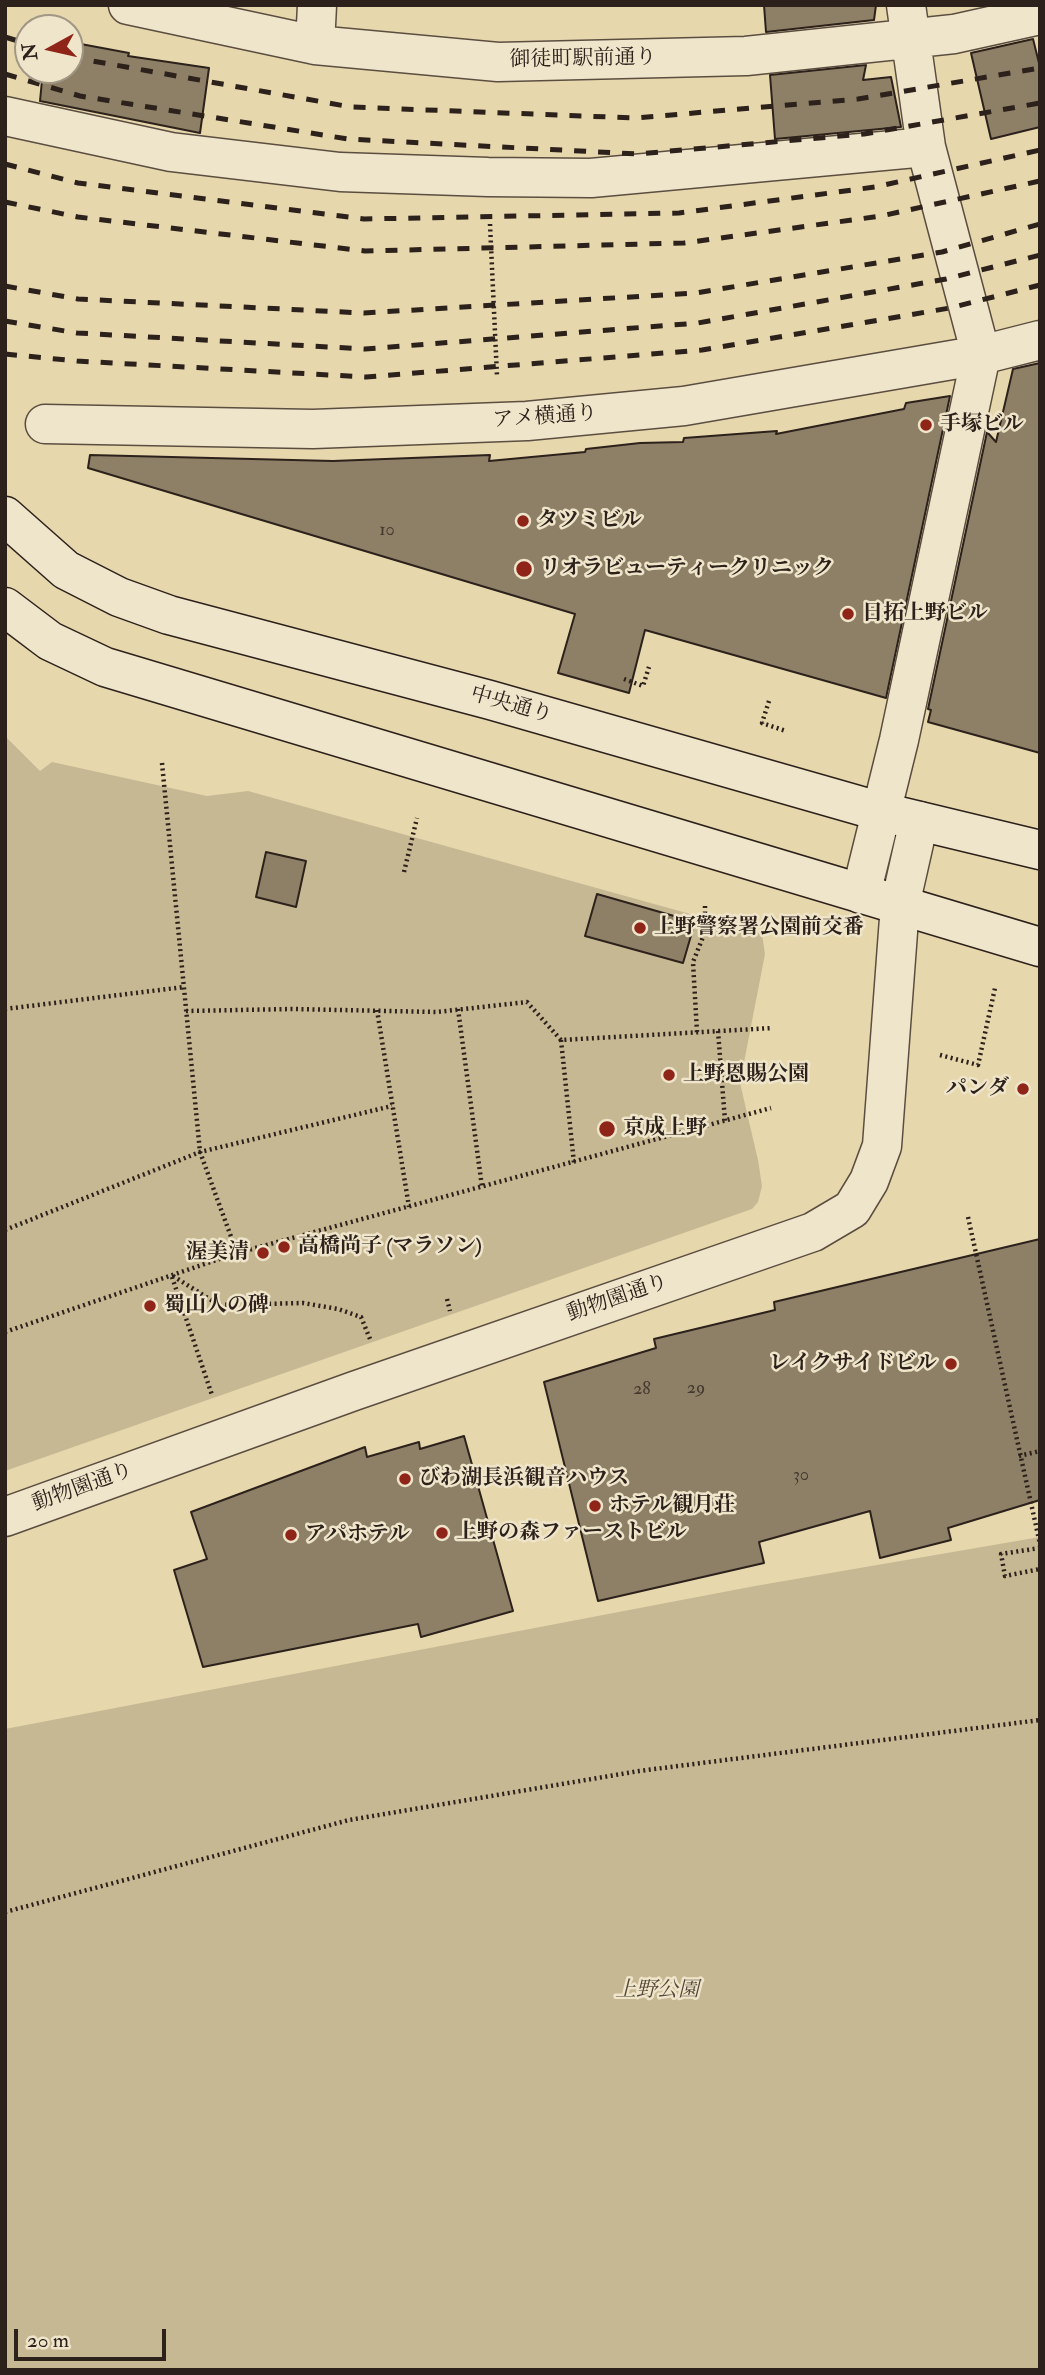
<!DOCTYPE html>
<meta charset="utf-8">
<style>
body{margin:0}
#map{position:relative;width:1045px;height:2375px;overflow:hidden;background:#e6d7ad;font-family:"IM FELL Double Pica",serif}
canvas{display:block}
.frame{position:absolute;inset:0;border:7px solid #2d211b;pointer-events:none}
.north{position:absolute;left:14px;top:14px;width:70px;height:70px;box-sizing:border-box;background:#efe5ca;border:2px solid #a19784;border-radius:50%;rotate:262deg;font-size:19px;font-weight:700;line-height:28px;text-align:center;color:#2d211b}
.north::after{content:'';display:block;margin:auto;width:24px;height:32px;background:#8f2418;clip-path:polygon(50% 0,100% 100%,50% 72%,0 100%)}
.scale{position:absolute;left:14px;top:2329px;width:152px;height:32px;box-sizing:border-box;border:4px solid #2d211b;border-top:0;padding-left:9px;font-size:21px;line-height:24px;white-space:nowrap;color:#2d211b;-webkit-text-stroke:5px #efe5ca;paint-order:stroke}
</style>
<div id="map">
<canvas width="1045" height="2375"></canvas>
<div class="frame"></div>
<div class="north">N</div>
<div class="scale">20 m</div>
</div>
<script>
const context = document.querySelector('canvas').getContext('2d');
context.lineJoin = 'round';
function fillPath(path, color) { context.fillStyle = color; context.fill(path, 'evenodd'); }
const toPath = rows => new Path2D(rows.map(r => 'M' + r).join(''));
function strokePath(path, color, width, dash) { context.strokeStyle = color; context.lineWidth = width; context.lineCap = dash ? 'butt' : 'round'; context.setLineDash(dash || []); context.stroke(path); }
function drawText(font, color, halo, rows, align = 'center') {
  context.font = font + ' "IM FELL Double Pica","Noto Serif JP",serif'; context.lineWidth = 5; context.setLineDash([]); context.textBaseline = 'middle'; context.strokeStyle = halo; context.fillStyle = color; for (const [text, x, y, turn = 0] of rows) {
    context.save(); context.translate(x, y); context.rotate((+turn || 0) * Math.PI / 180); context.textAlign = isNaN(turn) ? turn : align; if (halo) context.strokeText(text, 0, 0); context.fillText(text, 0, 0); context.restore();
  }
}
const green = toPath([
 [5,736,40,771,52,762,207,796,248,791,762,934,765,954,740,1083,758,1160,762,1186,758,1202,752,1209,5,1471],
 [1040,1537,1040,2370,5,2370,5,1729,755,1586]
]);
const building = toPath([
 [764,5,876,5,874,20,766,32,764,5],
 [1033,39,1040,67,1040,127,991,139,971,53,1033,39],
 [70,42,129,53,128,56,209,68,200,133,40,101,43,70,70,70,70,42],
 [866,65,863,80,891,77,901,127,775,139,770,75,866,65],
 [1040,363,1040,753,928,722,931,710,928,709,987,432,996,442,1013,369,1040,363],
 [950,396,886,698,645,630,629,693,558,673,575,614,88,468,90,455,333,461,490,455,489,461,585,452,586,449,640,443,683,442,684,438,777,431,776,434,904,409,906,403,950,396],
 [266,852,306,861,296,907,256,897,266,852],
 [597,894,695,922,683,963,585,936,597,894],
 [1040,1239,1040,1500,948,1528,951,1540,880,1558,870,1511,759,1542,764,1563,598,1601,544,1382,656,1348,654,1339,775,1310,774,1302,1040,1239],
 [464,1436,513,1611,421,1637,418,1624,203,1667,174,1570,207,1559,191,1512,365,1447,367,1457,419,1442,420,1449,464,1436]
]);
const path = toPath([
 [490,224,497,376],
 [624,679,643,686,649,667],
 [769,701,762,723,786,731],
 [162,763,200,1152,237,1253],
 [404,872,417,818],
 [5,1009,184,987],
 [458,1009,482,1187],
 [377,1010,409,1207],
 [186,1011,292,1009,437,1012,527,1002,561,1040,773,1028],
 [718,1031,725,1121],
 [697,1032,693,962,705,932,705,904],
 [561,1040,574,1163],
 [940,1055,978,1065,995,988],
 [968,1217,1040,1544],
 [5,1230,200,1152,392,1106],
 [173,1276,219,1305,303,1303,338,1309,361,1317,370,1339],
 [172,1277,212,1395],
 [447,1299,450,1311],
 [5,1332,237,1253,771,1108],
 [1019,1456,1040,1451],
 [1040,1548,1001,1554,1005,1576,1040,1569],
 [5,1912,349,1820,639,1771,1040,1720]
]);
const minor = toPath([
 [128,5,315,45,498,62,746,56,954,34,1040,15],
 [315,45,317,5],
 [5,116,171,152,340,172,488,177,591,178,926,147],
 [45,424,313,429,527,421,684,406,981,355,1040,340],
 [861,894,899,740,981,355,926,147,906,5]
]);
const tertiary = toPath([
 [5,1517,354,1391,813,1232,852,1209,869,1181,882,1146,900,905,919,821]
]);
const secondary = toPath([
 [5,516,66,570,119,597,169,615,490,700,882,812,1040,850],
 [5,607,50,641,105,667,1040,947]
]);
const rail = toPath([
 [5,37,28,44],
 [70,57,351,107,635,118,858,99,1040,68],
 [5,74,80,96,348,139,637,154,864,134,1040,103],
 [5,164,78,183,364,219,679,213,875,187,1040,150],
 [5,202,78,217,365,251,684,243,881,216,1040,181],
 [5,286,78,299,364,313,696,293,942,252,1040,224],
 [5,321,77,333,365,349,698,323,946,279,1040,255],
 [5,354,77,361,366,377,702,350,950,308,1040,285]
]);
const markers = [
 [926,425,7,"#8f2418"],
 [523,521,7,"#8f2418"],
 [524,569,9,"#8f2418"],
 [848,614,7,"#8f2418"],
 [640,928,7,"#8f2418"],
 [669,1075,7,"#8f2418"],
 [1023,1089,7,"#8f2418"],
 [607,1129,9,"#8f2418"],
 [284,1247,7,"#8f2418"],
 [263,1253,7,"#8f2418"],
 [150,1306,7,"#8f2418"],
 [951,1364,7,"#8f2418"],
 [405,1479,7,"#8f2418"],
 [595,1506,7,"#8f2418"],
 [442,1533,7,"#8f2418"],
 [291,1535,7,"#8f2418"]
];
const numberNames = [
 ["10",387,531],
 ["29",696,1389],
 ["28",642,1390],
 ["30",801,1476]
];
const streetNames = [
 ["御徒町駅前通り",583,60,-1],
 ["アメ横通り",545,418,-4],
 ["中央通り",511,706,16],
 ["動物園通り",618,1299,-19],
 ["動物園通り",83,1488,-20]
];
const poiNames = [
 ["手塚ビル",940,425],
 ["タツミビル",537,521],
 ["リオラビューティークリニック",540,569],
 ["日拓上野ビル",862,614],
 ["上野警察署公園前交番",654,928],
 ["上野恩賜公園",683,1075],
 ["パンダ",1009,1089,"right"],
 ["京成上野",623,1129],
 ["高橋尚子 (マラソン)",298,1247],
 ["渥美清",249,1253,"right"],
 ["蜀山人の碑",164,1306],
 ["レイクサイドビル",937,1364,"right"],
 ["びわ湖長浜観音ハウス",419,1479],
 ["ホテル観月荘",609,1506],
 ["上野の森ファーストビル",456,1533],
 ["アパホテル",305,1535]
];
const parkNames = [
 ["上野公園",657,1991]
];
fillPath(green, '#c7b894');
fillPath(building, '#8d8067');
strokePath(building, '#2d211b', 2);
strokePath(minor, '#5b4e40', 41);
strokePath(tertiary, '#5b4e40', 41);
strokePath(secondary, '#2d211b', 41);
strokePath(path, '#2d211b', 4.5, [2, 3.5]);
strokePath(minor, '#efe5ca', 38);
strokePath(tertiary, '#efe5ca', 38);
strokePath(secondary, '#efe5ca', 38);
strokePath(rail, '#2d211b', 5, [12, 12]);
for (const [x, y, r, color] of markers) { const dot = new Path2D(); dot.arc(x, y, r, 0, 2 * Math.PI); context.fillStyle = color; context.fill(dot); strokePath(dot, '#efe5ca', 2.5); }
drawText('18px', '#45392e', null, numberNames);
drawText('21px', '#2d211b', '#efe5ca', streetNames);
drawText('bold 21px', '#2d211b', '#efe5ca', poiNames, 'left');
drawText('italic 21px', '#544739', '#efe5ca', parkNames);
</script>
